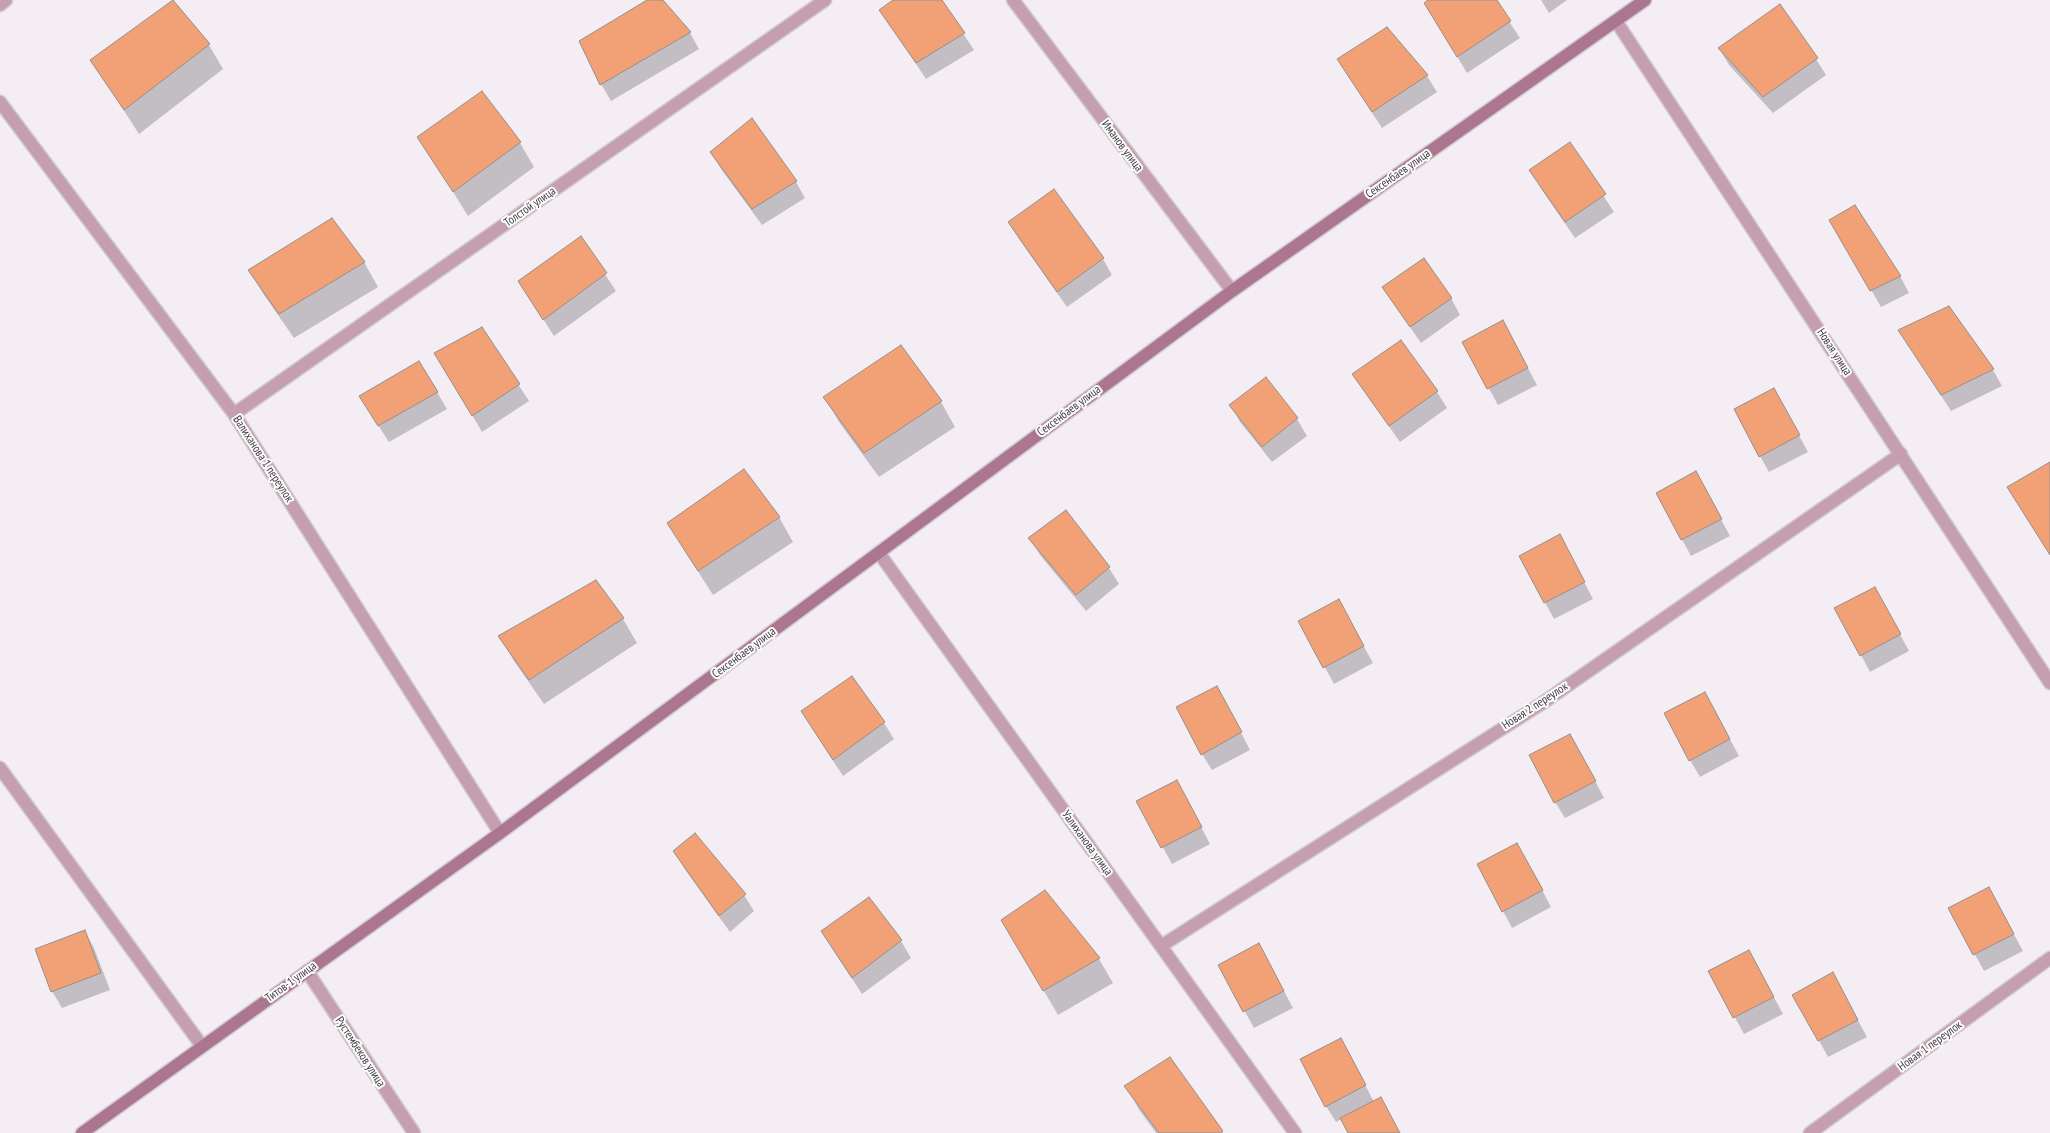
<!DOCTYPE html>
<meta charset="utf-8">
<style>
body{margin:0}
canvas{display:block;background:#f4eef4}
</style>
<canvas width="2050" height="1133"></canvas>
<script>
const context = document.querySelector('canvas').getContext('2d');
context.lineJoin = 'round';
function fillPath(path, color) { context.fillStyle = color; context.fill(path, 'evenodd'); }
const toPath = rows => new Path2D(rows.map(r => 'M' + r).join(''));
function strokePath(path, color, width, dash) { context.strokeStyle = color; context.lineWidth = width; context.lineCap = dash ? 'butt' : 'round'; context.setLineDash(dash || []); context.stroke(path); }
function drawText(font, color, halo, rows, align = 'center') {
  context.font = font + ' "PT Sans Narrow",sans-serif'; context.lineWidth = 4; context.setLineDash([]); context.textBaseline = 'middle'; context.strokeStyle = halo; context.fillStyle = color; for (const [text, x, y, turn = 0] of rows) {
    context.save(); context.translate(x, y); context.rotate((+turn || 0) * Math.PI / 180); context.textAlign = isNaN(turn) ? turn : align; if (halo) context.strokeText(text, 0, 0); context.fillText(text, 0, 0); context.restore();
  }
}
const shadow = toPath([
 [650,0,662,0,690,33,699,49,611,101,601,84],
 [895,0,941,0,974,50,926,79,881,11],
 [1430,0,1495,0,1520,38,1467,73,1435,20],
 [1541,0,1567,0,1549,13],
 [1387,28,1427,76,1437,92,1382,128,1338,60],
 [209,45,223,69,139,134,92,61],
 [1719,48,1816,59,1826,75,1773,113,1729,65],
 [482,92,520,143,534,167,468,216,419,137],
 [752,120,796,182,805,198,762,225,721,169,711,152],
 [1570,144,1614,212,1575,238,1540,187],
 [332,219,364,262,378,287,294,338,264,295,249,270],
 [1831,220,1900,276,1909,293,1881,307],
 [1009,222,1103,259,1112,275,1067,307,1019,239],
 [581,238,616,291,554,336,529,297],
 [1383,288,1451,298,1460,315,1421,343],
 [1949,308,1993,370,2002,386,1951,411,1910,347],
 [482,329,529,401,482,432,436,353],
 [1512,338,1537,385,1498,405,1464,343],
 [901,346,941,402,955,427,879,477,839,422,825,397],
 [419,362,447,409,389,442,370,413],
 [1354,375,1437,392,1447,408,1400,442,1364,391],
 [1265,378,1297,419,1307,436,1272,462,1240,422,1231,405],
 [1783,406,1808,452,1769,472,1760,456],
 [1705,490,1730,536,1691,556,1657,494],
 [1066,511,1109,568,1119,584,1086,611,1040,555,1030,538],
 [779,517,793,542,713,595,683,548],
 [1569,553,1593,599,1554,619,1520,556],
 [596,581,623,619,637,643,544,704,514,661,500,637],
 [1884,605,1909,651,1870,672,1861,655],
 [1348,618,1373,663,1334,684,1300,622],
 [1226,704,1250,750,1212,770,1202,754],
 [1714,710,1739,756,1700,777,1690,760],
 [884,723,894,739,843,776,812,728],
 [1580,752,1604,798,1565,818,1555,802],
 [1186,798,1210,844,1172,864,1138,802],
 [675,851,744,895,754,911,730,932,684,868],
 [1527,861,1551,907,1512,928,1503,911],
 [1045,891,1099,959,1113,983,1058,1015,1017,945],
 [869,899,901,941,911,958,862,994,832,948],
 [1998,905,2023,951,1984,971,1950,909],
 [85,932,94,948,110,990,62,1008,52,991],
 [1268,961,1293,1008,1254,1028,1219,965],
 [1758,968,1783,1014,1744,1034,1710,972],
 [1842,991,1867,1037,1828,1057,1794,995],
 [1350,1056,1374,1102,1400,1133,1349,1133,1342,1119,1336,1122,1326,1106],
 [1169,1059,1223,1133,1156,1133,1140,1111,1126,1087]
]);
const building = toPath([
 [173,0,210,44,124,110,90,60,173,0],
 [647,0,663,0,691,32,600,85,579,41,647,0],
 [893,0,942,0,965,33,916,63,879,10,893,0],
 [1428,0,1497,0,1511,21,1457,57,1424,3,1428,0],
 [1780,4,1818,58,1763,97,1718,48,1780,4],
 [1387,27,1428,75,1372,112,1337,59,1387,27],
 [482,91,521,142,453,192,417,137,482,91],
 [752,118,797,181,752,209,710,152,752,118],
 [1570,142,1606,194,1565,222,1529,170,1570,142],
 [1054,189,1104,258,1057,292,1008,222,1054,189],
 [1855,205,1901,276,1870,291,1829,220,1855,205],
 [332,218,365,262,279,314,248,270,332,218],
 [581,236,607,273,543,320,518,281,581,236],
 [1424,258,1452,298,1410,327,1382,287,1424,258],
 [1949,306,1994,369,1941,395,1898,330,1949,306],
 [1503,320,1528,368,1487,389,1462,342,1503,320],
 [482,327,520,384,472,416,434,353,482,327],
 [1401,340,1438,391,1389,426,1352,374,1401,340],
 [901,345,942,401,864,453,823,397,901,345],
 [419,361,438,392,378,426,359,396,419,361],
 [1266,377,1298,418,1262,447,1229,405,1266,377],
 [1774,388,1800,435,1759,457,1734,409,1774,388],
 [2050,462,2050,555,2007,487,2050,462],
 [744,469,780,517,698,571,667,523,744,469],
 [1696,471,1722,519,1681,540,1656,493,1696,471],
 [1066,510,1110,567,1076,595,1028,538,1066,510],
 [1560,534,1585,582,1544,603,1519,556,1560,534],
 [596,580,624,618,529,680,498,636,596,580],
 [1875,587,1901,634,1860,656,1834,608,1875,587],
 [1339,599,1364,646,1323,668,1298,621,1339,599],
 [852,676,885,722,833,760,801,711,852,676],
 [1217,686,1242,732,1201,755,1176,707,1217,686],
 [1705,692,1730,739,1689,761,1664,713,1705,692],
 [1570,734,1596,781,1554,803,1529,755,1570,734],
 [1177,780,1202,827,1161,848,1136,801,1177,780],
 [695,833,746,894,719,916,673,851,695,833],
 [1517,843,1543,890,1502,912,1477,864,1517,843],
 [1989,887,2014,934,1973,955,1948,908,1989,887],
 [1045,890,1100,958,1043,991,1001,920,1045,890],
 [869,897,902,940,852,978,821,931,869,897],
 [85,930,101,973,51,992,35,949,85,930],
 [1259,943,1284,991,1243,1012,1218,965,1259,943],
 [1749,950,1774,997,1733,1018,1708,971,1749,950],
 [1833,972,1858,1020,1818,1041,1792,995,1833,972],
 [1341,1038,1366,1085,1325,1107,1300,1059,1341,1038],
 [1170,1057,1223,1131,1220,1133,1159,1133,1124,1086,1170,1057],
 [1381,1097,1400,1133,1348,1133,1340,1118,1381,1097]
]);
const lane = toPath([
 [0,768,202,1046]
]);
const street = toPath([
 [1013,0,1232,291],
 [0,5,6,0],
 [1616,21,2050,683],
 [0,102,234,414,500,833],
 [234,414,825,0],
 [879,553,1295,1133],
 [1161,946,1541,704,1901,454],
 [307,971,414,1133],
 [1810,1133,2050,958]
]);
const secondary = toPath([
 [82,1133,500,833,1232,291,1645,0]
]);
const streetNames = [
 ["Иманов улица",1122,146,53],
 ["Сексенбаев улица",1398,174,-35],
 ["Толстой улица",530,207,-35],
 ["Новая улица",1834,352,57],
 ["Сексенбаев улица",1069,411,-37],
 ["Валиханова 1 переулок",263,459,57],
 ["Сексенбаев улица",744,653,-37],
 ["Новая 2 переулок",1535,706,-33],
 ["Уалиханова улица",1087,843,54],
 ["Титов-1 улица",291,982,-36],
 ["Новая 1 переулок",1930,1046,-36],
 ["Рустембеков улица",360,1052,57]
];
fillPath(shadow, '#0003');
fillPath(building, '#f2a177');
strokePath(building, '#958f8b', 1);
strokePath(lane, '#d0cad0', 15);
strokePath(street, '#d0cad0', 15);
strokePath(secondary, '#d0cad0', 15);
strokePath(lane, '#c59faf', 12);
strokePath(street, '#c59faf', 12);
strokePath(secondary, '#ad7690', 12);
drawText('12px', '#3e3c3e', '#fefdfe', streetNames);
</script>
